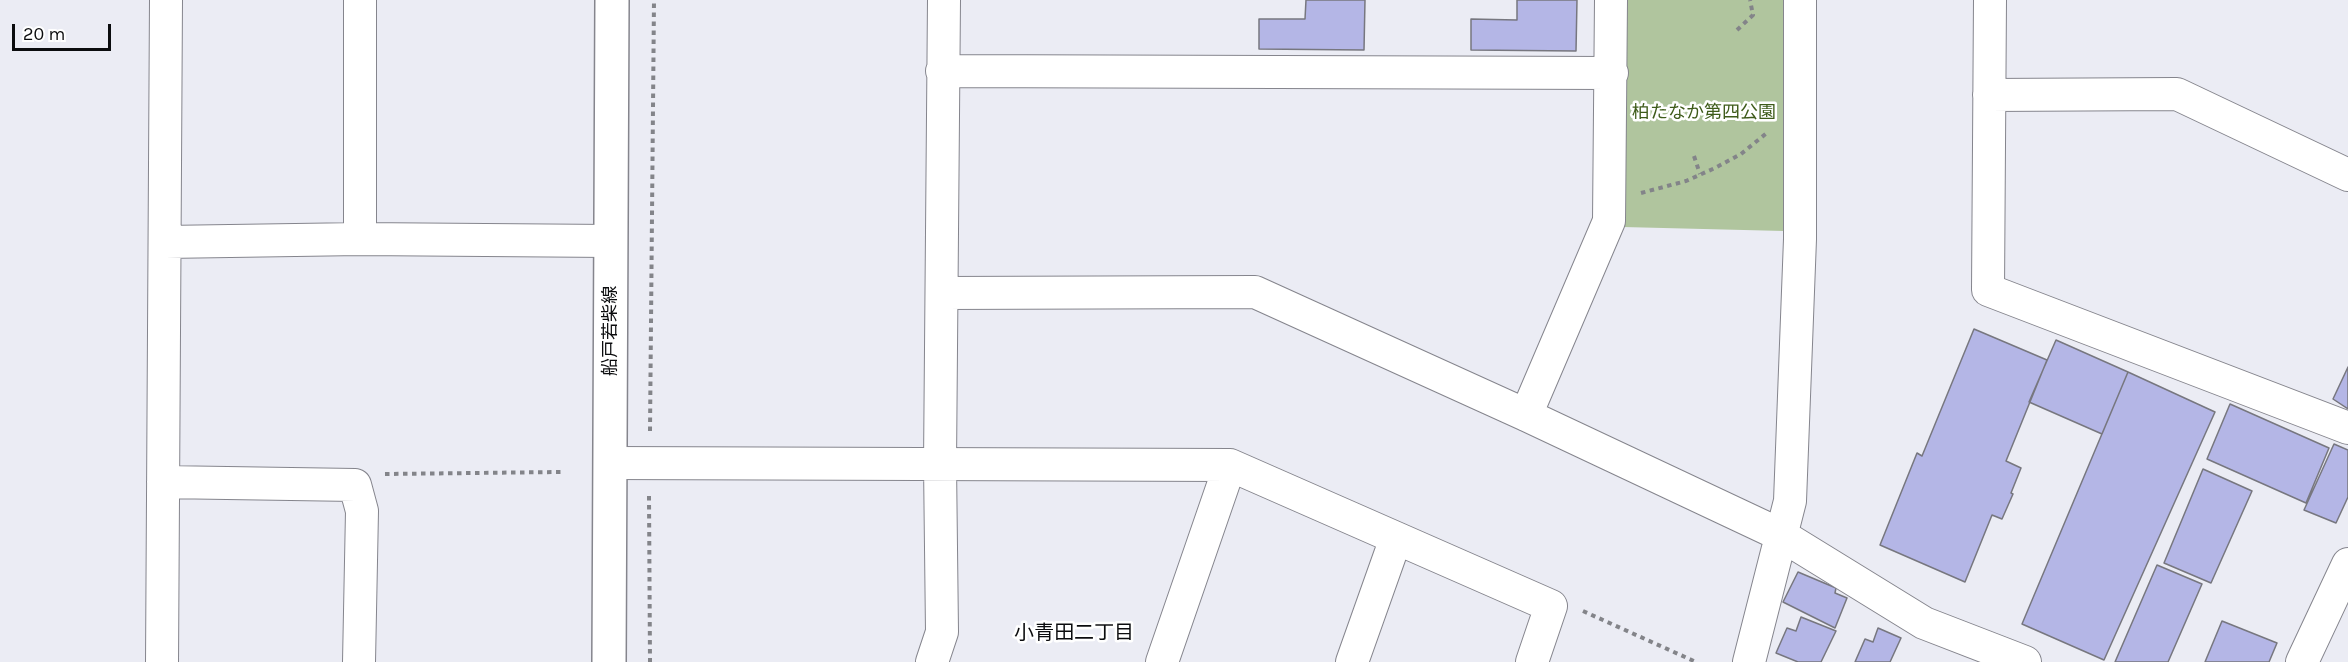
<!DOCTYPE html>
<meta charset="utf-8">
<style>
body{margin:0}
#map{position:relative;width:2348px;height:662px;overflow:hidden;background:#ebecf4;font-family:Karla,sans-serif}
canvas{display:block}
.scale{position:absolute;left:12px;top:24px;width:99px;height:27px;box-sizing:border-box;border:3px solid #0b0c0e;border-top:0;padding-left:8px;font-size:18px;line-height:21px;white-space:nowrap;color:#0b0c0e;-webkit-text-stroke:4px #fff;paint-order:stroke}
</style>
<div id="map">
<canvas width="2348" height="662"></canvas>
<div class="scale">20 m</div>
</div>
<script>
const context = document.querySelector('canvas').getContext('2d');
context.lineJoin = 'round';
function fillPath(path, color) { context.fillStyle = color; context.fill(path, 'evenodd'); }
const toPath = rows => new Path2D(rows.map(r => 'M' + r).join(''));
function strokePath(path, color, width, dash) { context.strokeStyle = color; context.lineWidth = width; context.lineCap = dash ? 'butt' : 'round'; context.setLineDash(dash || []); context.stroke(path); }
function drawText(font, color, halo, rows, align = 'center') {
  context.font = font + ' Karla,"Noto Sans JP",sans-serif'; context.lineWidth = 5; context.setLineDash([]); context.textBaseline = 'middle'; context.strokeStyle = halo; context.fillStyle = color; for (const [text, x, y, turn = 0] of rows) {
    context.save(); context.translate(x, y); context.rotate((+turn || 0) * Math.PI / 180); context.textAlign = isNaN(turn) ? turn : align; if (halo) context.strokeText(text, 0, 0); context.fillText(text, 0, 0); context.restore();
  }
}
const green = toPath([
 [1624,0,1786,0,1784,231,1623,227]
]);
const building = toPath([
 [1306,0,1365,0,1364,50,1259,49,1259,19,1305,19,1306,0],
 [1517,0,1577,0,1576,51,1471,50,1471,19,1517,20,1517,0],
 [1974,329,2047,360,2006,461,2021,468,2011,493,2013,494,2002,519,1992,515,1965,582,1880,545,1917,453,1922,456,1974,329],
 [2056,340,2128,372,2102,434,2029,402,2056,340],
 [2348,367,2348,409,2333,399,2348,367],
 [2128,372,2215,412,2104,660,2022,624,2128,372],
 [2230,404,2329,448,2306,503,2207,459,2230,404],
 [2334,444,2348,450,2348,497,2336,523,2304,510,2334,444],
 [2203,469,2252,491,2211,583,2164,563,2203,469],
 [2157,565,2202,584,2168,662,2115,662,2157,565],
 [1798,572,1836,588,1835,593,1847,598,1835,628,1783,602,1798,572],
 [1801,617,1836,631,1821,662,1798,662,1776,653,1787,628,1796,631,1801,617],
 [2222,621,2277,643,2269,662,2205,662,2222,621],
 [1878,628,1901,638,1890,662,1855,662,1865,639,1873,642,1878,628]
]);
const path = toPath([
 [1737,30,1753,15,1750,0],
 [1760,108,1767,117],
 [1694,156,1700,174],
 [1641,193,1686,181,1715,168,1741,154,1768,132],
 [650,431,654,0],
 [385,474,561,472],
 [649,496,650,662],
 [1583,611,1696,662]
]);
const minor = toPath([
 [1990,0,1988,290,2348,428],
 [942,71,1612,73],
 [1989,95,2177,94,2348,175],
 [360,239,360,0],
 [165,242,360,239,611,241],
 [942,293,1255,292,1526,415,1781,535,1924,623,2025,662],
 [1526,415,1609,221,1611,0],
 [611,463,1230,465,1551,606,1532,662],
 [163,482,355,485,362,511,359,662],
 [162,662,166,0],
 [932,662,942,632,940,464,944,0],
 [1162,662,1230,465],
 [1352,662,1396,538],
 [1749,662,1790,501,1800,239,1800,0],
 [2302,662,2348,564]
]);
const tertiary = toPath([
 [609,662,612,0]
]);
const parkNames = [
 ["柏たなか第四公園",1704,113]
];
const streetNames = [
 ["船戸若柴線",611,331,-90]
];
const neighbourhoodNames = [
 ["小青田二丁目",1074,633]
];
fillPath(green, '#b0c59e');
fillPath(building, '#b4b6e6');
strokePath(building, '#77777f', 1.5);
strokePath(minor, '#85858d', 34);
strokePath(tertiary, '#85858d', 36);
strokePath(path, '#838489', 4, [4.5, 4.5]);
strokePath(minor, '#fff', 32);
strokePath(tertiary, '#fff', 33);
drawText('18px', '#3e5b1a', '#fff', parkNames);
drawText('18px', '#0b0c0e', '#fff', streetNames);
drawText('20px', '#0b0c0e', '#fff', neighbourhoodNames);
</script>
